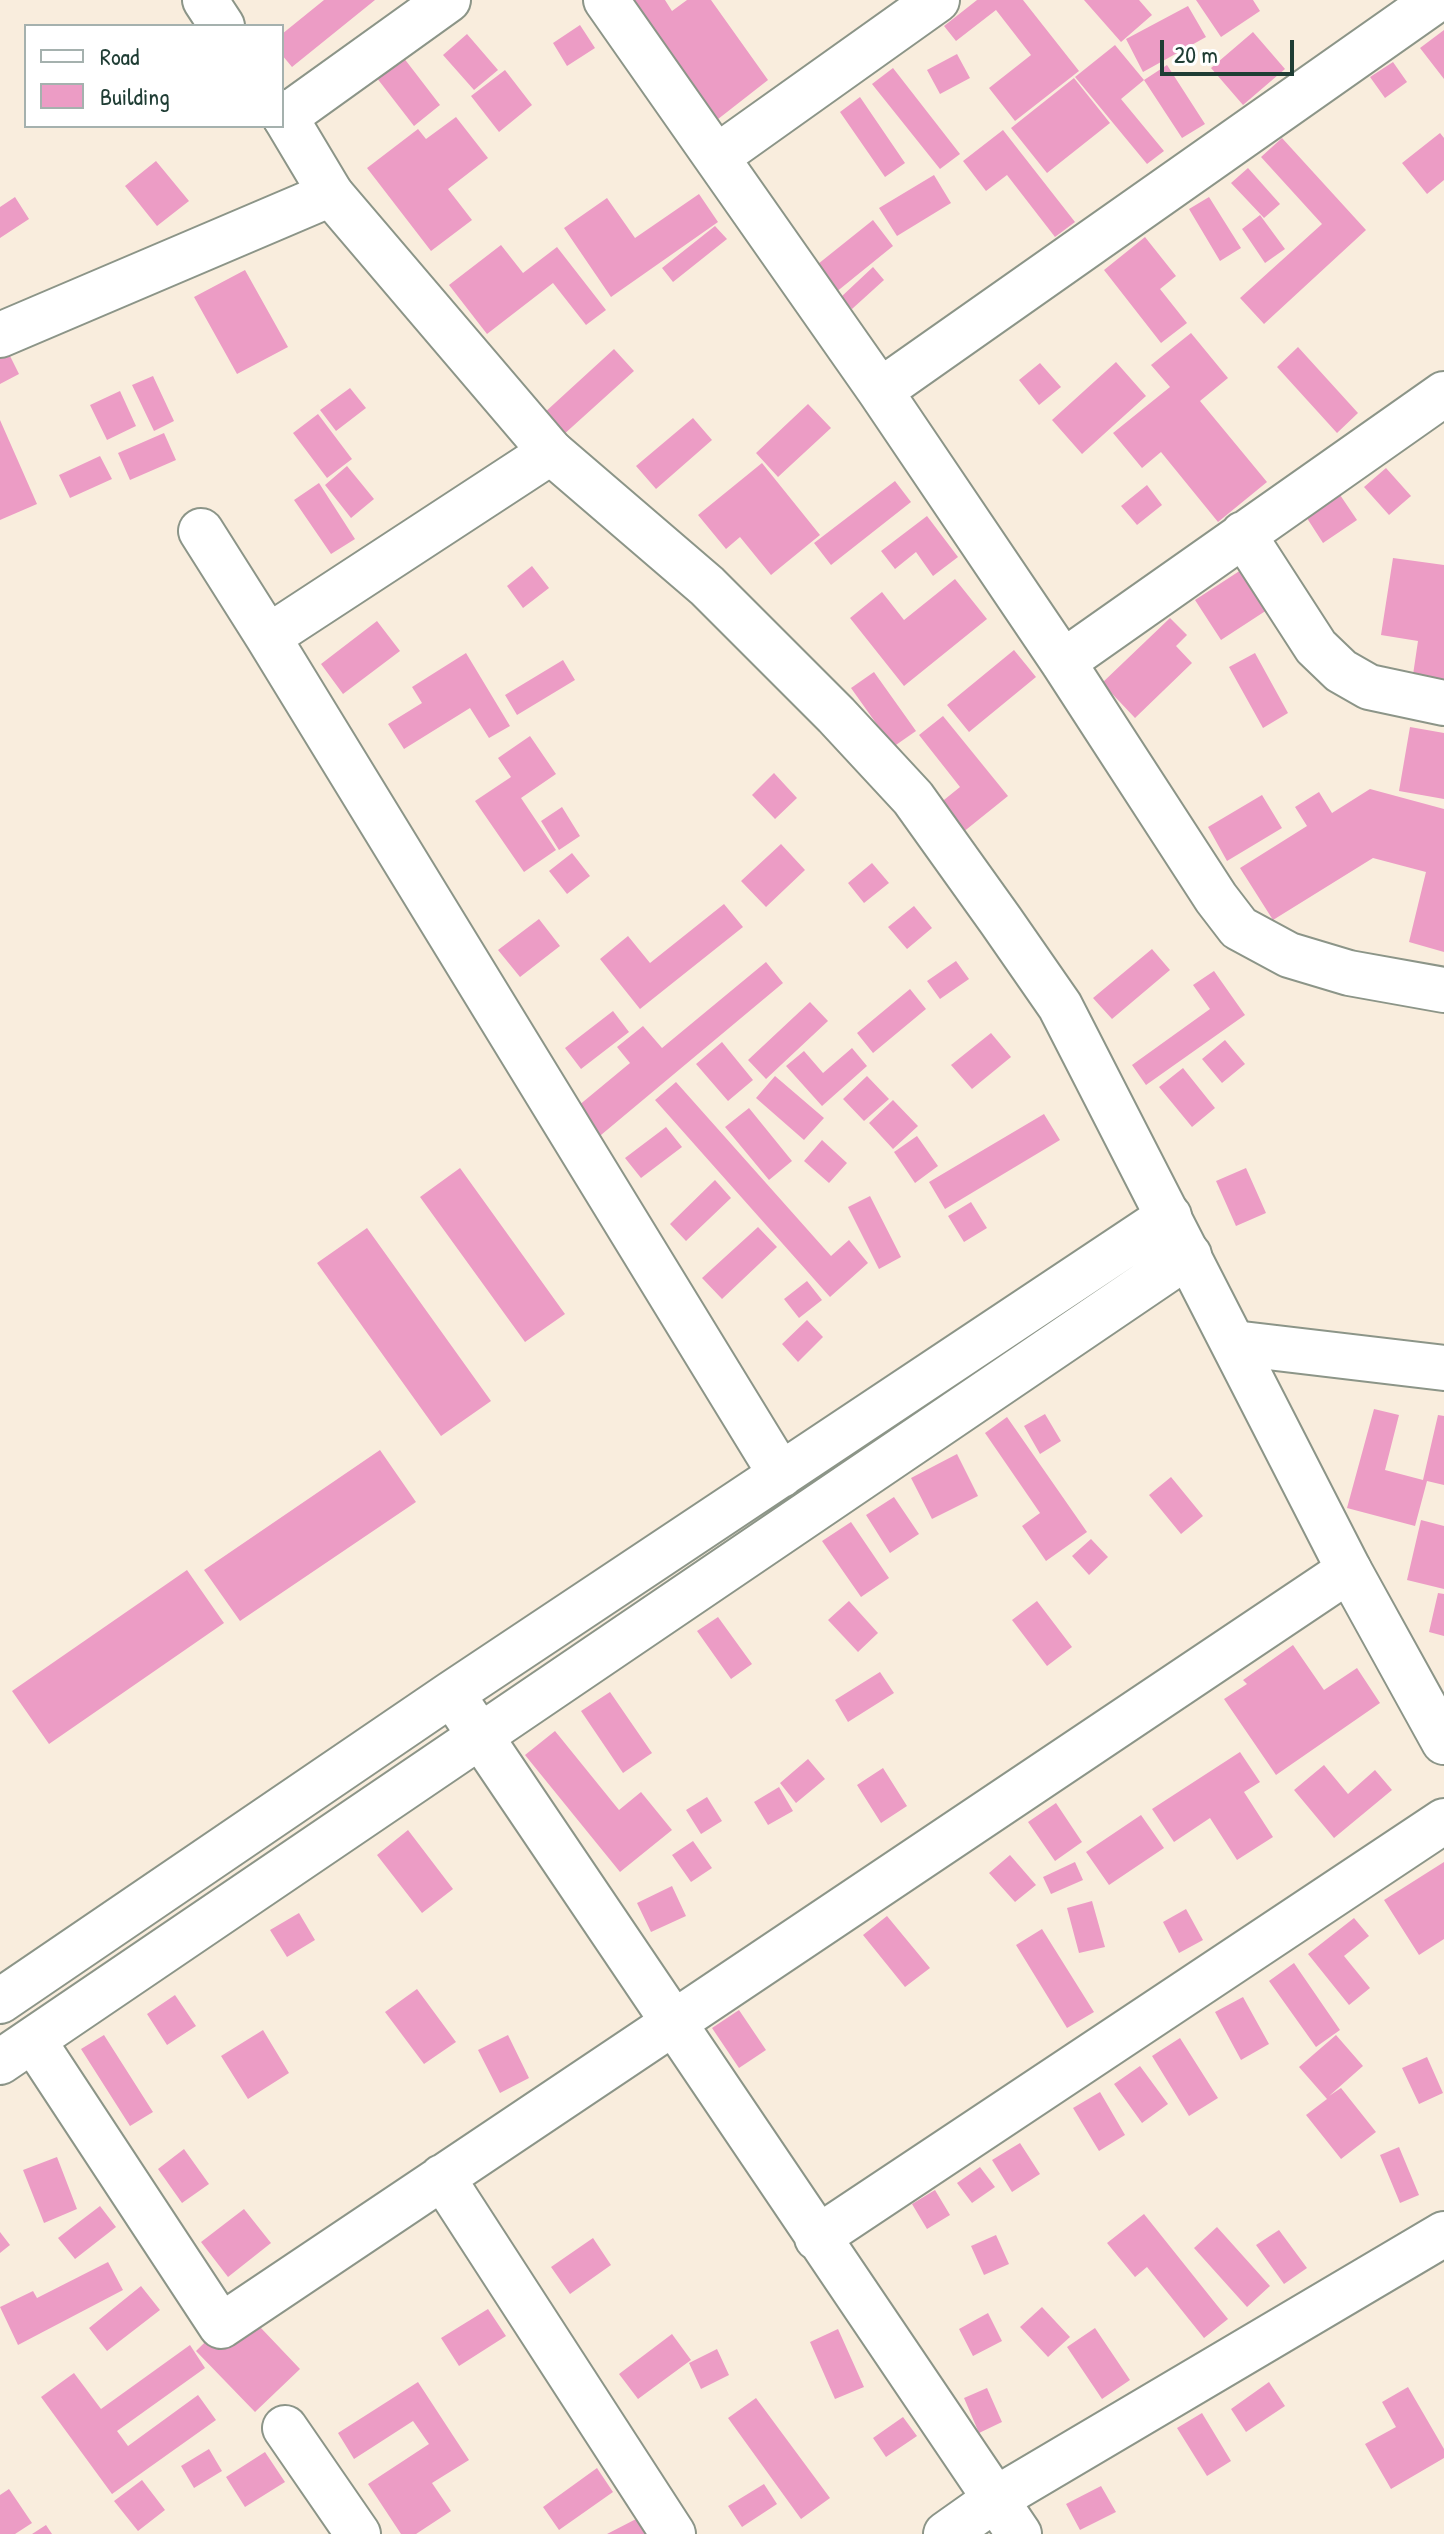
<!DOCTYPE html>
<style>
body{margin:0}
#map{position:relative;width:1444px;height:2534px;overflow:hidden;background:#f9eddd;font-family:"Patrick Hand",sans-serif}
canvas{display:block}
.legend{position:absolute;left:24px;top:24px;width:260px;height:104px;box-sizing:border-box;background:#fff;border:2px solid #a5b1ae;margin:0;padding:10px 14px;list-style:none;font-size:24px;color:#1f3d34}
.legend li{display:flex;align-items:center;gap:16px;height:40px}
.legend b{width:40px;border:2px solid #a5b1ae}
.scale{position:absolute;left:1160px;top:40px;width:134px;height:36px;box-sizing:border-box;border:4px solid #1f3d34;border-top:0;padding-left:10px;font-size:24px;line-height:28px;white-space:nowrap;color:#1f3d34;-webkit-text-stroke:6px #fff;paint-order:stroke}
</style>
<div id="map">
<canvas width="1444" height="2534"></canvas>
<ul class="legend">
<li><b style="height:10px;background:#fff"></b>Road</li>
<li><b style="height:22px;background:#ec9cc5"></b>Building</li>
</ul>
<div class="scale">20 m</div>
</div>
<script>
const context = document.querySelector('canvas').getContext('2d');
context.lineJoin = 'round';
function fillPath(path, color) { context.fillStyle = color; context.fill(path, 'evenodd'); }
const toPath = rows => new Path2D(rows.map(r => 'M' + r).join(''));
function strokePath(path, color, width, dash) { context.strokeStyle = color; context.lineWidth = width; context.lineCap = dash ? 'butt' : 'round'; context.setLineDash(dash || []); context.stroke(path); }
const building = toPath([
 [324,0,375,0,292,67,282,55,282,34],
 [626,0,665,0,672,11,687,0,711,0,768,80,713,123],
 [977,0,1023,0,1079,71,1015,121,989,88,1031,55,996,10,956,41,944,26],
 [1084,0,1139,0,1152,15,1121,42],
 [1196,0,1253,0,1260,11,1221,37],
 [1188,6,1206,37,1143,72,1126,39],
 [580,25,595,48,567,66,553,43],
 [1444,30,1444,79,1420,48],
 [1253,32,1285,69,1243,105,1211,68],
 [467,34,498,70,474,90,443,55],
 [1115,45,1144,80,1121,99,1164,151,1147,164,1075,77],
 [400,53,440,105,414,126,373,73],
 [957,54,970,78,940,94,927,70],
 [1393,62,1407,82,1385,98,1370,77],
 [1167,65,1205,124,1182,138,1144,80],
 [893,68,960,154,940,169,872,84],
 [505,70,532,105,499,132,471,96],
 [1074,78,1110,123,1047,173,1011,128],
 [860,97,905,163,885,177,840,112],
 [456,117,488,158,448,189,472,220,431,251,367,168,418,129,426,139],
 [1003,130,1075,222,1055,237,1007,175,986,191,963,161],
 [1440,133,1444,138,1444,180,1427,194,1402,163],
 [1282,138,1366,230,1264,324,1240,298,1322,224,1261,157],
 [156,161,189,201,157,226,125,186],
 [1248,168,1280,204,1264,218,1231,183],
 [934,175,951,203,897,236,879,208],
 [699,194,718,222,611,297,564,228,607,198,635,238],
 [15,197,29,219,0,238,0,207],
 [1209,197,1241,248,1220,261,1189,209],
 [1260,215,1285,249,1265,263,1242,229],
 [873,220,893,246,835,293,813,268],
 [715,226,727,239,673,282,662,268],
 [1145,237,1176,276,1160,289,1187,323,1161,343,1104,270],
 [501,245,523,273,557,247,606,310,586,325,553,283,487,334,449,285],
 [873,267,884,280,852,309,841,297],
 [245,270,288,347,237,374,194,297],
 [1191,333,1228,378,1200,401,1267,482,1218,522,1161,452,1142,468,1113,433,1170,387,1151,365],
 [2,340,19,374,0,384,0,341],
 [1298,347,1358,413,1337,433,1277,367],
 [614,349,634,371,562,436,543,414],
 [1116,362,1146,396,1082,454,1052,420],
 [1040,363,1061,387,1039,405,1019,380],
 [153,376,174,421,154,431,132,385],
 [350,388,366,408,336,431,320,410],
 [120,391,136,426,107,440,90,405],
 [808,404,831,428,778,477,756,453],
 [318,414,352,459,327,478,293,433],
 [693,418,712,440,656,489,636,466],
 [0,420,37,504,0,520],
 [164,433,176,460,130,480,118,453],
 [100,456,112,479,70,498,59,475],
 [762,463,820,535,771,575,740,537,726,549,698,515],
 [347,466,374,499,351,518,325,485],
 [1386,468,1411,496,1389,515,1364,487],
 [895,481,911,502,831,565,814,543],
 [319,483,355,539,331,554,294,500],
 [1147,485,1162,505,1137,525,1121,506],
 [1336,489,1357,520,1323,543,1303,512],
 [927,516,958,557,933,576,916,552,895,569,881,551],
 [1393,558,1444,565,1444,700,1410,695,1418,641,1381,635],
 [532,566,549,588,523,608,507,586],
 [1241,570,1267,610,1221,640,1195,600],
 [955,579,987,619,904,686,850,618,882,592,904,620],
 [1170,618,1187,635,1176,646,1192,663,1135,718,1102,683],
 [377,621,400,651,343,694,321,664],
 [1014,650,1036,677,969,732,947,705],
 [466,653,510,726,489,738,470,708,404,749,388,724,422,703,412,687],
 [1255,653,1288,713,1263,728,1229,667],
 [563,660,575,680,517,715,505,695],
 [874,672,916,731,893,747,851,688],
 [943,716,1008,796,962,833,939,804,960,787,919,735],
 [1410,727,1444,733,1444,799,1399,791],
 [530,736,556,774,521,798,556,850,524,872,475,801,511,777,498,758],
 [774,773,797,798,775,819,752,795],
 [1370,789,1444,809,1444,952,1409,942,1426,872,1373,858,1273,920,1240,868,1307,826,1295,807,1319,792,1332,813],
 [1262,795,1282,828,1227,861,1208,827],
 [562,807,580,836,559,850,541,821],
 [781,844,805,870,766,907,741,881],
 [572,853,590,876,567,894,549,871],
 [872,863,889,883,864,903,848,883],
 [724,904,743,927,640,1009,600,959,628,936,650,963],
 [914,906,932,928,907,949,888,927],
 [539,919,560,946,520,977,498,950],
 [1152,949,1170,970,1112,1019,1093,998],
 [956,961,969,979,940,999,927,981],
 [766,962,783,983,595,1140,572,1111,630,1063,617,1047,643,1026,662,1048],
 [1214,971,1245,1015,1146,1085,1132,1065,1210,1009,1193,985],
 [910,989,926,1009,873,1053,857,1033],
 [810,1002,828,1021,766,1079,748,1060],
 [613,1011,629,1032,581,1069,565,1048],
 [991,1033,1011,1057,972,1089,951,1065],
 [1225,1040,1245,1064,1222,1083,1202,1059],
 [722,1042,753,1080,728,1101,696,1064],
 [852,1048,867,1066,822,1106,786,1066,804,1051,823,1073],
 [1183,1068,1215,1108,1192,1127,1159,1087],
 [775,1076,824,1118,804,1140,756,1098],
 [867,1076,889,1099,864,1121,843,1099],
 [676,1082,831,1256,849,1240,868,1263,830,1297,655,1100],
 [893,1100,918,1126,893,1149,869,1123],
 [749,1108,792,1161,769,1180,725,1127],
 [1044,1114,1060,1140,945,1209,929,1182],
 [666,1127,682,1147,641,1178,625,1158],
 [917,1136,938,1166,915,1183,894,1152],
 [822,1140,847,1163,829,1183,804,1161],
 [460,1168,565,1314,525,1342,420,1197],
 [1246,1168,1266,1213,1236,1226,1216,1181],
 [715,1180,731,1198,686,1241,670,1224],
 [870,1196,901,1257,879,1269,848,1207],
 [971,1202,987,1228,964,1242,948,1216],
 [758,1227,777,1247,722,1299,702,1278],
 [367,1228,491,1401,441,1436,317,1263],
 [807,1281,822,1300,799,1318,784,1299],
 [807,1320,823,1337,798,1362,782,1344],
 [1374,1409,1399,1415,1385,1470,1423,1480,1438,1415,1444,1416,1444,1485,1427,1481,1415,1526,1347,1508],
 [1045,1414,1061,1441,1040,1454,1024,1426],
 [1007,1417,1087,1532,1046,1561,1022,1526,1040,1513,985,1433],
 [380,1450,416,1502,240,1621,204,1570],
 [957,1454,978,1496,932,1519,911,1478],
 [1171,1477,1203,1516,1181,1534,1149,1495],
 [894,1497,919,1534,890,1553,866,1515],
 [1421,1520,1444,1526,1444,1589,1407,1580],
 [851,1522,889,1578,861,1597,822,1541],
 [1091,1539,1108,1557,1089,1575,1072,1556],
 [187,1570,224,1623,49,1744,12,1691],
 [1438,1593,1444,1594,1444,1636,1429,1632],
 [849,1601,878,1633,858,1652,828,1620],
 [1037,1601,1072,1647,1047,1666,1012,1620],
 [718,1617,752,1664,731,1679,697,1631],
 [1293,1645,1324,1690,1357,1668,1380,1703,1276,1775,1224,1699,1247,1684,1243,1680],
 [880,1672,894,1693,848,1722,835,1700],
 [610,1692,652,1753,623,1773,581,1711],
 [555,1731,619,1810,641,1792,672,1830,620,1872,525,1755],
 [1240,1752,1260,1782,1244,1792,1273,1837,1237,1860,1210,1818,1174,1842,1152,1809],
 [808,1759,825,1779,796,1803,780,1783],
 [1324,1765,1348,1794,1375,1770,1392,1790,1334,1838,1294,1790],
 [883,1768,907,1806,881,1823,857,1785],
 [779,1787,793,1811,768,1825,754,1802],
 [707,1797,722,1821,701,1834,686,1810],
 [1056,1803,1082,1842,1055,1861,1028,1822],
 [1141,1815,1164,1848,1109,1885,1086,1852],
 [408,1830,453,1889,422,1913,377,1855],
 [693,1841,712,1868,691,1882,672,1855],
 [1010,1855,1036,1885,1015,1902,989,1873],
 [1075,1862,1083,1880,1051,1894,1043,1877],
 [1444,1862,1444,1939,1419,1955,1384,1900],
 [672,1886,686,1916,651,1932,637,1903],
 [1092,1901,1105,1947,1079,1953,1067,1908],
 [1186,1909,1203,1940,1179,1953,1163,1922],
 [299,1913,315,1940,287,1957,270,1930],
 [887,1916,930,1968,905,1987,863,1935],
 [1354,1918,1369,1936,1344,1956,1370,1988,1349,2005,1308,1954],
 [1042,1929,1094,2012,1067,2028,1016,1945],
 [1294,1963,1340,2030,1316,2047,1269,1981],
 [417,1989,456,2042,424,2064,385,2012],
 [175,1995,196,2026,167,2045,147,2014],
 [1243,1997,1269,2044,1241,2060,1215,2012],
 [739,2010,766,2050,739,2068,712,2028],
 [263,2030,289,2073,248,2099,221,2056],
 [104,2035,153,2112,130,2126,81,2049],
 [508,2035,529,2078,500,2093,478,2050],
 [1336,2035,1363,2066,1329,2096,1341,2088,1376,2132,1341,2159,1306,2115,1327,2099,1299,2067],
 [1180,2038,1218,2098,1189,2116,1152,2056],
 [1427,2057,1443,2093,1419,2104,1402,2068],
 [1140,2066,1168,2104,1142,2123,1114,2084],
 [1100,2092,1125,2135,1099,2151,1073,2108],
 [1020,2143,1040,2174,1012,2192,992,2160],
 [1399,2147,1419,2195,1400,2203,1380,2155],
 [184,2149,209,2184,182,2203,158,2169],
 [57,2157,77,2209,44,2223,23,2170],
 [980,2167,995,2187,972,2203,957,2183],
 [935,2190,950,2215,927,2229,912,2204],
 [100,2206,116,2227,75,2259,58,2238],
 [244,2209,271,2243,228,2277,201,2242],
 [1144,2214,1228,2319,1204,2338,1147,2267,1135,2277,1107,2243],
 [1217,2227,1270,2286,1247,2307,1194,2248],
 [1279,2230,1307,2268,1284,2284,1256,2245],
 [0,2232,10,2245,0,2253],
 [996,2235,1009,2264,984,2275,971,2246],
 [593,2238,611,2265,570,2294,551,2267],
 [108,2262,123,2290,18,2345,0,2307,33,2291,37,2298],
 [141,2286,160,2310,107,2351,89,2328],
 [241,2307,300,2369,255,2412,196,2351],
 [1042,2307,1070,2337,1048,2357,1020,2327],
 [488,2309,506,2336,459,2366,441,2338],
 [988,2313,1002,2341,973,2356,959,2329],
 [1095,2328,1130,2380,1102,2399,1067,2347],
 [838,2329,864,2387,835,2399,810,2342],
 [672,2334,691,2360,638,2399,619,2374],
 [190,2345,205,2368,117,2431,128,2446,198,2395,216,2420,112,2494,41,2397,74,2373,101,2409],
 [717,2349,729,2375,701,2389,689,2363],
 [418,2382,469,2460,432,2483,451,2511,416,2534,401,2534,368,2484,429,2444,413,2421,354,2459,338,2433],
 [1269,2382,1285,2406,1246,2432,1231,2409],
 [1408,2387,1444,2449,1444,2458,1391,2489,1365,2444,1396,2427,1382,2402],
 [987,2388,1002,2422,979,2433,964,2398],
 [756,2398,830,2498,801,2519,728,2418],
 [1202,2413,1231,2461,1207,2476,1177,2428],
 [903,2417,917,2436,886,2457,873,2438],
 [209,2449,222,2471,194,2488,181,2466],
 [265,2452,285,2482,245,2507,226,2477],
 [597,2468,613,2492,559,2530,543,2507],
 [142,2480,165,2510,138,2531,114,2501],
 [764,2484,777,2504,742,2527,728,2506],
 [1101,2486,1116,2512,1080,2530,1066,2504],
 [9,2489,32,2523,15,2534,0,2534,0,2495],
 [638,2518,646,2534,607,2534],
 [46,2525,52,2534,32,2534]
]);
const minor = toPath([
 [606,0,880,391,1063,662,1216,898,1239,928,1289,955,1349,973,1444,990],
 [285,117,448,0],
 [718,156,937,0],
 [0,335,331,194],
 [880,391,1436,0],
 [201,531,268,637,781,1475],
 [1243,534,1316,647,1341,671,1369,687,1444,703],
 [268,637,551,452],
 [1063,662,1444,394],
 [1234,1343,1444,1368],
 [464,1712,1019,2534],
 [0,2001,451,1694,1169,1216],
 [33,2040,221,2326,1349,1570],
 [0,2062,1189,1255],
 [442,2177,673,2534],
 [817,2238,1444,1821],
 [285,2428,358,2534],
 [946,2534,994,2500,1444,2234]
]);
const tertiary = toPath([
 [205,0,222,26],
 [282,112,331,194,551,452,707,586,836,715,913,798,1001,921,1060,1006,1349,1570,1444,1742]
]);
fillPath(building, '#ec9cc5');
strokePath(minor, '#8c9588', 48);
strokePath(tertiary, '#8c9588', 48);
strokePath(minor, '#fff', 44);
strokePath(tertiary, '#fff', 44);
</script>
